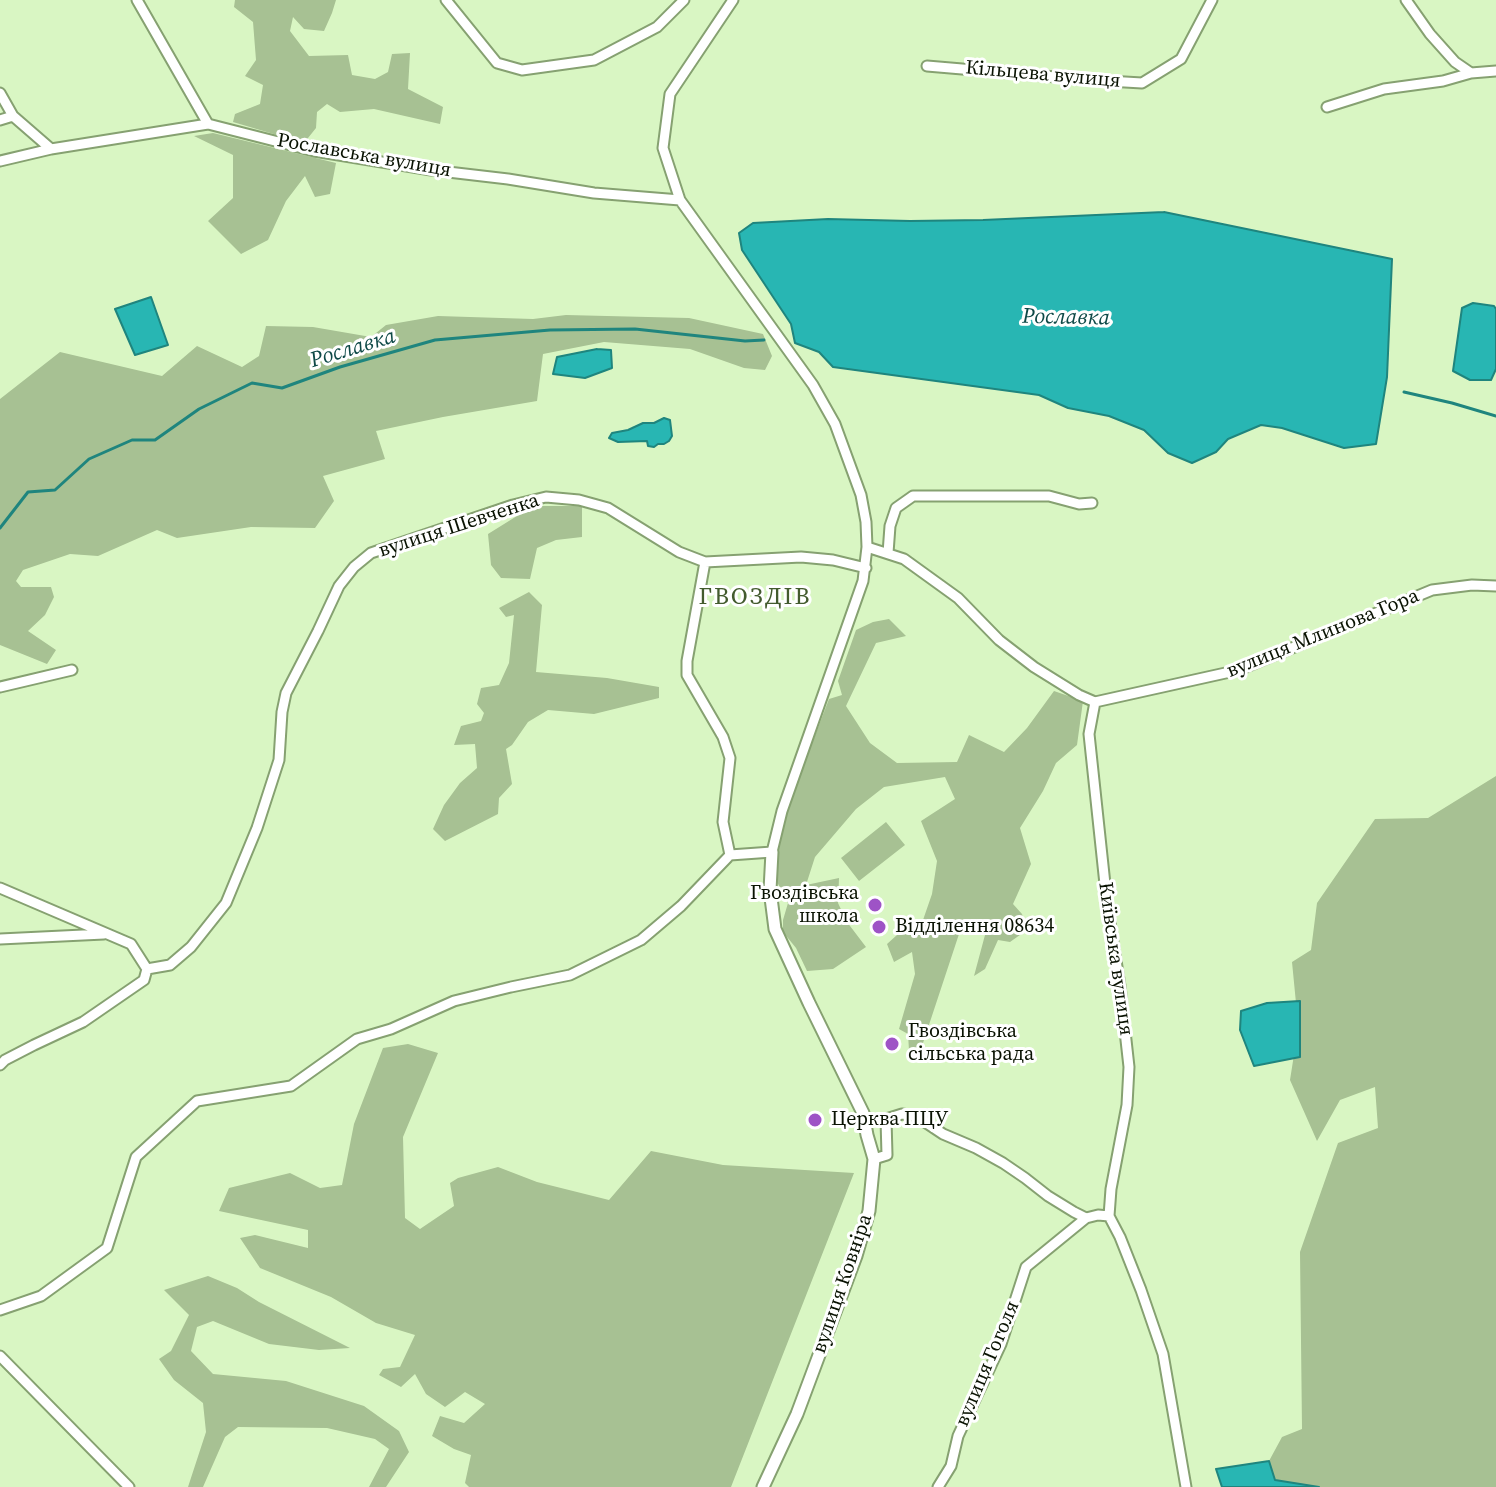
<!DOCTYPE html>
<meta charset="utf-8">
<style>
body{margin:0}
canvas{display:block;background:#d9f6c3}
</style>
<canvas width="1496" height="1487"></canvas>
<script>
const context = document.querySelector('canvas').getContext('2d');
context.lineJoin = 'round';
function fillPath(path, color) { context.fillStyle = color; context.fill(path, 'evenodd'); }
const toPath = rows => new Path2D(rows.map(r => 'M' + r).join(''));
function strokePath(path, color, width, dash) { context.strokeStyle = color; context.lineWidth = width; context.lineCap = dash ? 'butt' : 'round'; context.setLineDash(dash || []); context.stroke(path); }
function drawText(font, color, halo, rows, align = 'center') {
  context.font = font + ' "Source Serif 4",serif'; context.lineWidth = 6; context.setLineDash([]); context.textBaseline = 'middle'; context.strokeStyle = halo; context.fillStyle = color; for (const [text, x, y, turn = 0] of rows) {
    context.save(); context.translate(x, y); context.rotate((+turn || 0) * Math.PI / 180); context.textAlign = isNaN(turn) ? turn : align; if (halo) context.strokeText(text, 0, 0); context.fillText(text, 0, 0); context.restore();
  }
}
const green = toPath([
 [235,0,336,0,332,13,324,31,304,29,293,17,290,31,309,56,348,55,352,75,375,79,388,72,392,54,410,53,408,89,443,107,440,124,374,109,340,112,327,104,317,112,316,128,304,143,233,122,235,114,260,104,263,85,245,76,256,60,253,22,234,7],
 [213,133,336,163,330,194,315,197,305,176,286,201,268,240,241,254,208,221,233,198,233,155,194,136],
 [566,315,689,318,763,334,772,356,765,370,744,368,690,349,604,342,543,354,537,401,443,417,376,431,385,459,323,476,334,501,315,528,251,527,177,538,157,530,98,556,70,554,23,570,16,581,21,587,51,587,54,597,45,615,28,631,56,650,47,664,0,645,0,399,60,352,162,376,197,346,242,367,259,356,266,326,313,327,371,337,386,325,438,316,533,319],
 [533,506,582,506,582,537,556,540,537,548,530,579,501,578,491,565,488,534],
 [529,592,542,605,536,672,607,678,659,687,659,698,594,714,548,710,528,722,512,745,506,749,512,784,499,798,498,814,445,841,433,829,444,805,460,783,477,768,475,744,454,745,461,726,481,721,484,713,477,704,481,688,499,685,509,663,514,615,506,617,499,608],
 [889,619,906,636,876,643,846,706,870,743,897,763,957,762,969,735,1004,752,1027,728,1054,691,1083,701,1077,745,1056,763,1043,791,1020,828,1031,864,1013,904,1022,914,1027,930,1010,942,998,940,985,969,974,976,985,935,961,928,922,1046,909,1050,908,1034,899,1029,915,974,912,952,894,962,887,944,907,926,923,920,932,894,937,861,921,821,955,799,945,777,884,787,856,809,815,857,806,885,839,878,838,903,847,922,866,947,833,969,807,971,796,948,783,932,783,920,788,903,777,882,777,849,786,811,829,699,842,695,838,681,856,630,873,622],
 [1496,776,1496,1487,1319,1487,1275,1480,1269,1461,1282,1437,1302,1429,1300,1252,1338,1143,1378,1128,1375,1087,1340,1100,1317,1141,1290,1080,1296,1042,1296,1003,1292,962,1311,950,1317,903,1375,819,1428,818],
 [886,822,905,845,859,881,841,858],
 [408,1044,438,1053,403,1137,405,1218,420,1229,454,1206,450,1183,458,1178,498,1167,537,1182,609,1200,651,1151,723,1165,854,1173,731,1487,469,1487,465,1483,471,1455,454,1449,432,1436,440,1416,464,1423,485,1404,465,1392,445,1407,426,1394,415,1374,401,1387,379,1375,383,1369,400,1367,415,1335,376,1323,331,1297,260,1268,240,1238,255,1235,308,1248,308,1230,219,1211,229,1188,290,1173,320,1188,342,1185,354,1124,383,1048],
 [208,1276,237,1288,259,1302,350,1348,319,1350,269,1344,213,1321,197,1327,191,1351,213,1374,286,1381,364,1406,399,1431,409,1452,386,1487,369,1487,389,1449,375,1439,327,1428,238,1427,225,1437,203,1487,188,1487,206,1432,203,1403,174,1380,159,1359,171,1351,189,1315,164,1290]
]);
const water = toPath([
 [1164,212,1392,259,1387,377,1376,444,1344,448,1282,428,1261,425,1228,439,1216,452,1192,463,1168,453,1144,430,1109,416,1068,408,1039,395,833,367,819,352,795,343,791,324,742,250,739,233,753,223,828,219,910,221,983,220,1164,212],
 [151,297,168,345,135,355,115,309,151,297],
 [1473,303,1494,306,1496,309,1496,369,1491,380,1470,380,1453,371,1462,308,1473,303],
 [597,349,611,350,612,368,585,378,553,374,557,357,597,349],
 [664,418,670,420,672,436,669,441,664,444,658,444,654,447,648,446,647,441,618,442,609,438,612,433,628,430,643,423,654,423,664,418],
 [1300,1001,1300,1057,1254,1066,1240,1030,1241,1011,1267,1003,1300,1001],
 [1269,1461,1275,1480,1319,1487,1222,1487,1216,1469,1269,1461]
]);
const stream = toPath([
 [1404,392,1452,403,1496,416],
 [0,528,28,492,55,490,89,459,132,440,155,440,199,409,252,383,282,388,340,367,435,340,550,330,635,329,745,341,764,340]
]);
const minor = toPath([
 [137,0,208,124],
 [446,0,497,63,522,70,594,60,657,27,684,0],
 [1406,0,1430,34,1455,62,1471,73],
 [927,66,1091,80,1142,83,1181,59,1212,0],
 [0,93,13,116,51,149],
 [1327,107,1384,89,1443,81,1471,73,1496,71],
 [0,120,13,116],
 [0,161,51,149,208,124,314,151,431,170,508,179,594,193,680,200],
 [867,547,904,559,958,598,999,640,1034,667,1079,695,1095,702,1239,670,1432,590,1472,585,1496,586],
 [888,553,890,526,896,508,913,496,1049,496,1079,504,1092,503],
 [705,562,687,661,687,675,723,737,730,758,723,822,730,855],
 [0,687,72,670],
 [1095,702,1089,734,1107,903,1120,986,1129,1067,1127,1105,1111,1189,1109,1216,1120,1237,1141,1290,1163,1354,1186,1487],
 [0,888,131,944,147,969],
 [0,939,104,934],
 [0,1065,5,1060,34,1045,83,1022,144,980,147,969,170,965,191,947,226,903,257,828,279,760,282,712,286,693,318,631,339,586,354,567,371,553,513,505,546,497,579,500,608,508,679,552,705,562,801,557,833,560,866,568],
 [874,1159,887,1155,886,1119,902,1114,916,1116,943,1134,976,1148,1003,1163,1025,1178,1048,1196,1074,1212,1086,1218,1098,1215,1109,1216],
 [0,1310,41,1296,107,1248,136,1157,197,1101,291,1086,357,1039,391,1029,454,1001,511,987,570,975,641,940,681,906,730,855,772,852,782,811,863,581,867,547,866,522,861,495,835,424,813,385,680,200,663,148,670,94,733,0],
 [0,1356,129,1487],
 [938,1487,951,1466,958,1436,1001,1344,1026,1267,1086,1218]
]);
const tertiary = toPath([
 [763,1487,797,1414,856,1256,869,1211,874,1159,867,1135,863,1113,809,1003,775,929,770,890,772,852]
]);
const markers = [
 [875,905,8,"#9e53c6"],
 [879,927,8,"#9e53c6"],
 [892,1044,8,"#9e53c6"],
 [815,1120,8,"#9e53c6"]
];
const streetNames = [
 ["Кільцева вулиця",1043,75,5],
 ["Рославська вулиця",364,156,10],
 ["вулиця Шевченка",459,526,-18],
 ["вулиця Млинова Гора",1323,634,-22],
 ["Київська вулиця",1115,959,82],
 ["вулиця Ковніра",843,1284,-71],
 ["вулиця Гоголя",988,1364,-67]
];
const poiNames = [
 ["Гвоздівська",859,894,"right"],
 ["школа",859,917,"right"],
 ["Відділення 08634",895,927],
 ["Гвоздівська",908,1032],
 ["сільська рада",908,1055],
 ["Церква ПЦУ",831,1120]
];
const waterNames = [
 ["Рославка",1066,318,1],
 ["Рославка",353,349,-17]
];
const quarterNames = [
 ["ГВОЗДІВ",755,598]
];
fillPath(green, '#a7c193');
fillPath(water, '#28b6b3');
strokePath(water, '#1f857e', 2);
strokePath(stream, '#1f857e', 3);
strokePath(minor, '#86a171', 13);
strokePath(tertiary, '#86a171', 15);
strokePath(minor, '#fff', 9);
strokePath(tertiary, '#fff', 11);
for (const [x, y, r, color] of markers) { const dot = new Path2D(); dot.arc(x, y, r, 0, 2 * Math.PI); context.fillStyle = color; context.fill(dot); strokePath(dot, '#fff', 3); }
drawText('20px', '#091202', '#fff', streetNames);
drawText('20px', '#091202', '#fff', poiNames, 'left');
drawText('italic 22px', '#0e4947', '#fff', waterNames);
context.letterSpacing = '2px';
drawText('24px', '#435b2e', '#fff', quarterNames);
context.letterSpacing = '0px';
</script>
